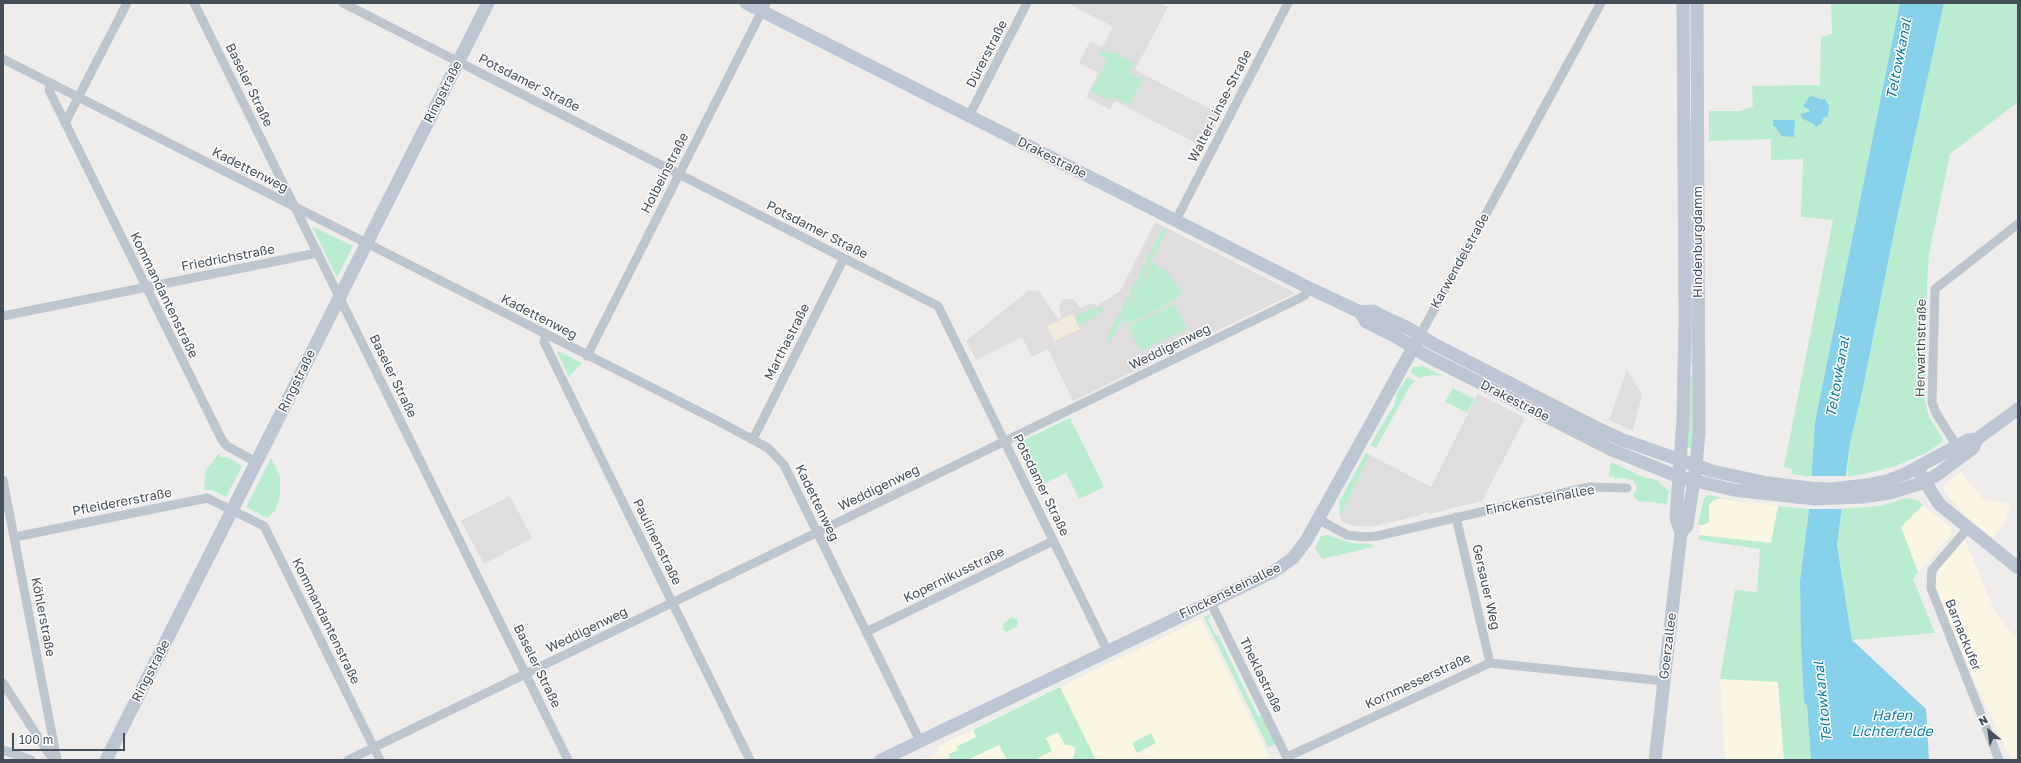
<!DOCTYPE html>
<meta charset="utf-8">
<style>
body{margin:0}
#map{position:relative;width:2021px;height:763px;overflow:hidden;background:#efecec;font-family:"Golos Text",sans-serif}
canvas{display:block}
.frame{position:absolute;inset:0;border:4px solid #454f59;pointer-events:none}
.north{position:absolute;left:1969px;top:711px;width:40px;height:40px;-webkit-text-stroke:3px #fff;paint-order:stroke;rotate:331deg;font-size:11px;font-weight:700;line-height:16px;text-align:center;color:#454f59}
.north::after{content:'';display:block;margin:auto;width:14px;height:18px;background:#454f59;clip-path:polygon(50% 0,100% 100%,50% 72%,0 100%)}
.scale{position:absolute;left:12px;top:733px;width:113px;height:18px;box-sizing:border-box;border:2px solid #454f59;border-top:0;padding-left:5px;font-size:12px;line-height:14px;white-space:nowrap;color:#454f59;-webkit-text-stroke:3px #fff;paint-order:stroke}
</style>
<div id="map">
<canvas width="2021" height="763"></canvas>
<div class="frame"></div>
<div class="north">N</div>
<div class="scale">100 m</div>
</div>
<script>
const context = document.querySelector('canvas').getContext('2d');
context.lineJoin = 'round';
function fillPath(path, color) { context.fillStyle = color; context.fill(path, 'evenodd'); }
const toPath = rows => new Path2D(rows.map(r => 'M' + r).join(''));
function strokePath(path, color, width, dash) { context.strokeStyle = color; context.lineWidth = width; context.lineCap = dash ? 'butt' : 'round'; context.setLineDash(dash || []); context.stroke(path); }
function drawText(font, color, halo, rows, align = 'center') {
  context.font = font + ' "Golos Text",sans-serif'; context.lineWidth = 3; context.setLineDash([]); context.textBaseline = 'middle'; context.strokeStyle = halo; context.fillStyle = color; for (const [text, x, y, turn = 0] of rows) {
    context.save(); context.translate(x, y); context.rotate((+turn || 0) * Math.PI / 180); context.textAlign = isNaN(turn) ? turn : align; if (halo) context.strokeText(text, 0, 0); context.fillText(text, 0, 0); context.restore();
  }
}
const commercial = toPath([
 [1961,472,1984,500,2010,504,2006,520,1993,538,1968,518,1944,491,1944,485],
 [1708,495,1778,506,1771,543,1699,535,1704,498],
 [1923,505,1950,527,1951,535,1918,572,1901,527],
 [1965,540,1995,612,2018,641,2018,760,2011,760,1952,631,1935,589,1935,580,1940,568],
 [1201,619,1271,760,921,760,939,751,937,747],
 [1720,679,1778,682,1784,760,1725,760]
]);
const education = toPath([
 [1067,3,1161,3,1168,7,1135,70,1220,114,1203,147,1115,101,1110,110,1086,97,1098,73,1079,63,1090,41,1102,47,1113,27],
 [1155,222,1295,293,1073,401,1048,349,1032,357,1022,337,976,360,966,341,1029,290,1039,291,1058,319,1061,318,1059,306,1063,299,1073,299,1081,308,1091,303,1097,306,1120,291],
 [1627,370,1642,394,1633,431,1609,420],
 [1478,394,1525,418,1482,501,1429,514,1428,512,1422,514,1422,515,1371,527,1355,526,1342,522,1340,516,1370,455,1431,487],
 [510,496,532,538,484,564,461,521]
]);
const green = toPath([
 [1831,3,1900,3,1815,422,1811,477,1791,474,1792,469,1784,467,1833,220,1801,217,1803,159,1771,160,1771,139,1709,141,1709,111,1740,111,1753,106,1752,86,1820,85,1821,37,1832,34],
 [1944,3,2018,3,2018,102,1950,154,1929,254,1927,284,1925,401,1929,417,1943,439,1942,442,1926,453,1896,466,1865,474,1847,477,1850,443,1863,388,1894,232],
 [1102,50,1110,54,1112,51,1134,63,1129,73,1143,79,1129,105,1112,96,1110,101,1091,91,1107,60,1099,55],
 [1688,118,1692,118,1693,365,1689,364],
 [312,226,353,246,338,276,336,276],
 [1163,228,1167,230,1110,343,1107,338],
 [1152,263,1155,263,1160,270,1165,269,1177,286,1182,289,1182,292,1177,298,1170,301,1169,304,1130,323,1124,321,1123,319],
 [1175,304,1187,329,1140,351,1128,326],
 [1101,306,1103,311,1096,315,1096,317,1079,325,1074,317,1092,308,1094,310],
 [558,351,582,363,569,377,557,352],
 [1423,366,1443,376,1432,375,1419,378,1410,372,1413,367],
 [1693,375,1692,448,1686,447,1689,376],
 [1407,377,1416,381,1410,386,1376,448,1370,445,1395,404,1397,393],
 [1453,388,1475,399,1467,413,1445,402],
 [1070,418,1104,487,1079,499,1066,473,1037,487,1016,444],
 [219,453,221,457,227,457,242,466,226,497,212,490,204,490,206,470],
 [1366,453,1370,455,1340,516,1339,502],
 [271,458,280,477,280,496,275,511,267,518,246,507],
 [1611,462,1643,477,1656,480,1669,491,1667,504,1638,501,1633,495,1637,488,1633,480,1625,478,1614,479,1614,476,1609,477],
 [1708,495,1762,505,1720,498,1714,500,1709,505,1709,522,1704,525,1698,525,1704,498],
 [1907,498,1917,500,1923,505,1901,527,1918,572,1913,579,1935,633,1852,640,1837,545,1841,509,1880,506],
 [1778,506,1809,509,1800,581,1801,644,1804,702,1807,706,1811,760,1784,760,1778,682,1720,679,1735,590,1757,592,1760,549,1699,540,1699,535,1771,543],
 [1328,535,1351,543,1372,544,1373,547,1322,559,1315,548,1321,536],
 [1211,614,1208,620,1216,636,1218,635,1258,716,1261,715,1275,744,1268,747,1204,617],
 [1012,617,1018,620,1017,626,1007,632,1003,630,1003,624],
 [1060,687,1096,760,1072,760,1075,753,1075,748,1070,745,1065,745,1058,732,1046,738,1052,751,1034,760,1029,760,1028,758,1024,760,1007,760,999,745,967,760,945,760,950,758,949,754,958,750,956,747,976,737,973,730],
 [1151,733,1156,743,1137,753,1132,743]
]);
const sand = toPath([
 [1073,314,1080,329,1054,341,1047,326]
]);
const water = toPath([
 [1900,3,1944,3,1894,232,1863,388,1850,443,1837,545,1852,640,1926,709,1929,760,1811,760,1807,706,1804,702,1801,644,1800,581,1809,509,1815,422],
 [1812,96,1822,100,1824,98,1829,106,1828,117,1823,118,1822,123,1816,127,1814,124,1803,119,1800,114,1809,112,1810,110,1803,106,1809,97],
 [1773,120,1795,120,1794,137,1781,136,1781,133,1779,133,1775,126,1773,126]
]);
const pier = toPath([
 [1809,476,1849,476,1843,509,1807,509]
]);
const street = toPath([
 [194,3,568,760],
 [343,3,938,306,1107,650],
 [3,59,718,421,768,448,784,465,920,741],
 [51,83,49,90,222,440,227,446,256,462],
 [969,116,1027,3],
 [65,123,127,3],
 [1176,220,1288,3],
 [3,316,317,253],
 [546,334,544,342,564,383,750,760],
 [1420,335,1601,3],
 [587,356,766,3],
 [753,439,844,258],
 [1960,451,1936,413,1932,402,1935,289,2018,224],
 [3,480,57,760],
 [1456,517,1490,663],
 [1318,519,1347,535,1365,537,1377,536,1589,487,1627,488],
 [1968,528,1932,570,1931,588,1999,760],
 [15,537,207,498,264,526,380,760],
 [1210,601,1288,760],
 [866,632,1053,541],
 [3,683,53,760],
 [3,750,31,760],
 [1287,757,1490,663,1664,681],
 [348,760,1300,298,1305,295,1309,288]
]);
const secondary = toPath([
 [746,3,1309,288,1360,312,1373,311,1380,315,1408,328,1432,343,1599,429,1623,440,1712,471,1768,483,1810,488,1831,489,1866,485,1886,481,1905,474,1968,440,1977,439,2018,409],
 [1360,312,1366,322,1398,338,1425,355,1612,450,1679,477,1734,490,1814,499,1862,497,1890,493,1925,482,1938,474,1973,448,1977,439],
 [1921,475,1939,504,2018,568],
 [1681,533,1687,526,1688,519,1696,466,1699,432,1697,3],
 [106,760,488,3],
 [881,760,1273,572,1293,558,1306,541,1420,335],
 [1655,760,1681,533,1676,518,1683,419,1685,320,1683,3]
]);
const streetNames = [
 ["Dürerstraße",987,54,-63],
 ["Potsdamer Straße",529,83,27],
 ["Baseler Straße",249,85,64],
 ["Ringstraße",443,92,-63],
 ["Walter-Linse-Straße",1220,106,-63],
 ["Drakestraße",1052,158,27],
 ["Kadettenweg",250,170,27],
 ["Holbeinstraße",665,173,-63],
 ["Potsdamer Straße",817,230,27],
 ["Hindenburgdamm",1698,242,-90],
 ["Friedrichstraße",228,258,-11],
 ["Karwendelstraße",1460,261,-61],
 ["Kommandantenstraße",164,295,64],
 ["Kadettenweg",539,317,27],
 ["Marthastraße",787,342,-63],
 ["Weddigenweg",1170,347,-26],
 ["Herwarthstraße",1921,348,-89],
 ["Baseler Straße",393,376,64],
 ["Ringstraße",297,381,-64],
 ["Drakestraße",1515,401,27],
 ["Potsdamer Straße",1041,485,64],
 ["Weddigenweg",879,488,-26],
 ["Finckensteinallee",1540,500,-11],
 ["Pfleidererstraße",122,502,-11],
 ["Kadettenweg",817,503,64],
 ["Paulinenstraße",657,542,64],
 ["Kopernikusstraße",954,575,-26],
 ["Gersauer Weg",1486,587,77],
 ["Finckensteinallee",1230,591,-26],
 ["Köhlerstraße",43,617,79],
 ["Kommandantenstraße",326,621,64],
 ["Weddigenweg",587,630,-26],
 ["Barnackufer",1963,635,68],
 ["Goerzallee",1668,646,-83],
 ["Baseler Straße",537,666,64],
 ["Ringstraße",151,671,-63],
 ["Theklastraße",1261,675,64],
 ["Kornmesserstraße",1418,681,-25]
];
const waterNames = [
 ["Teltowkanal",1899,59,-79],
 ["Teltowkanal",1838,377,-80],
 ["Teltowkanal",1823,702,-96],
 ["Hafen",1892,716],
 ["Lichterfelde",1892,732]
];
fillPath(commercial, '#fbf5e4');
fillPath(education, '#e0ddde');
fillPath(green, '#baedd0');
fillPath(sand, '#f1ebdc');
fillPath(water, '#87d1ea');
fillPath(pier, '#efecec');
strokePath(street, '#bdc6cf', 9);
strokePath(secondary, '#bdc7d3', 13);
drawText('13px', '#454f59', '#fff', streetNames);
drawText('italic 14px', '#0e7da3', '#fff', waterNames);
</script>
